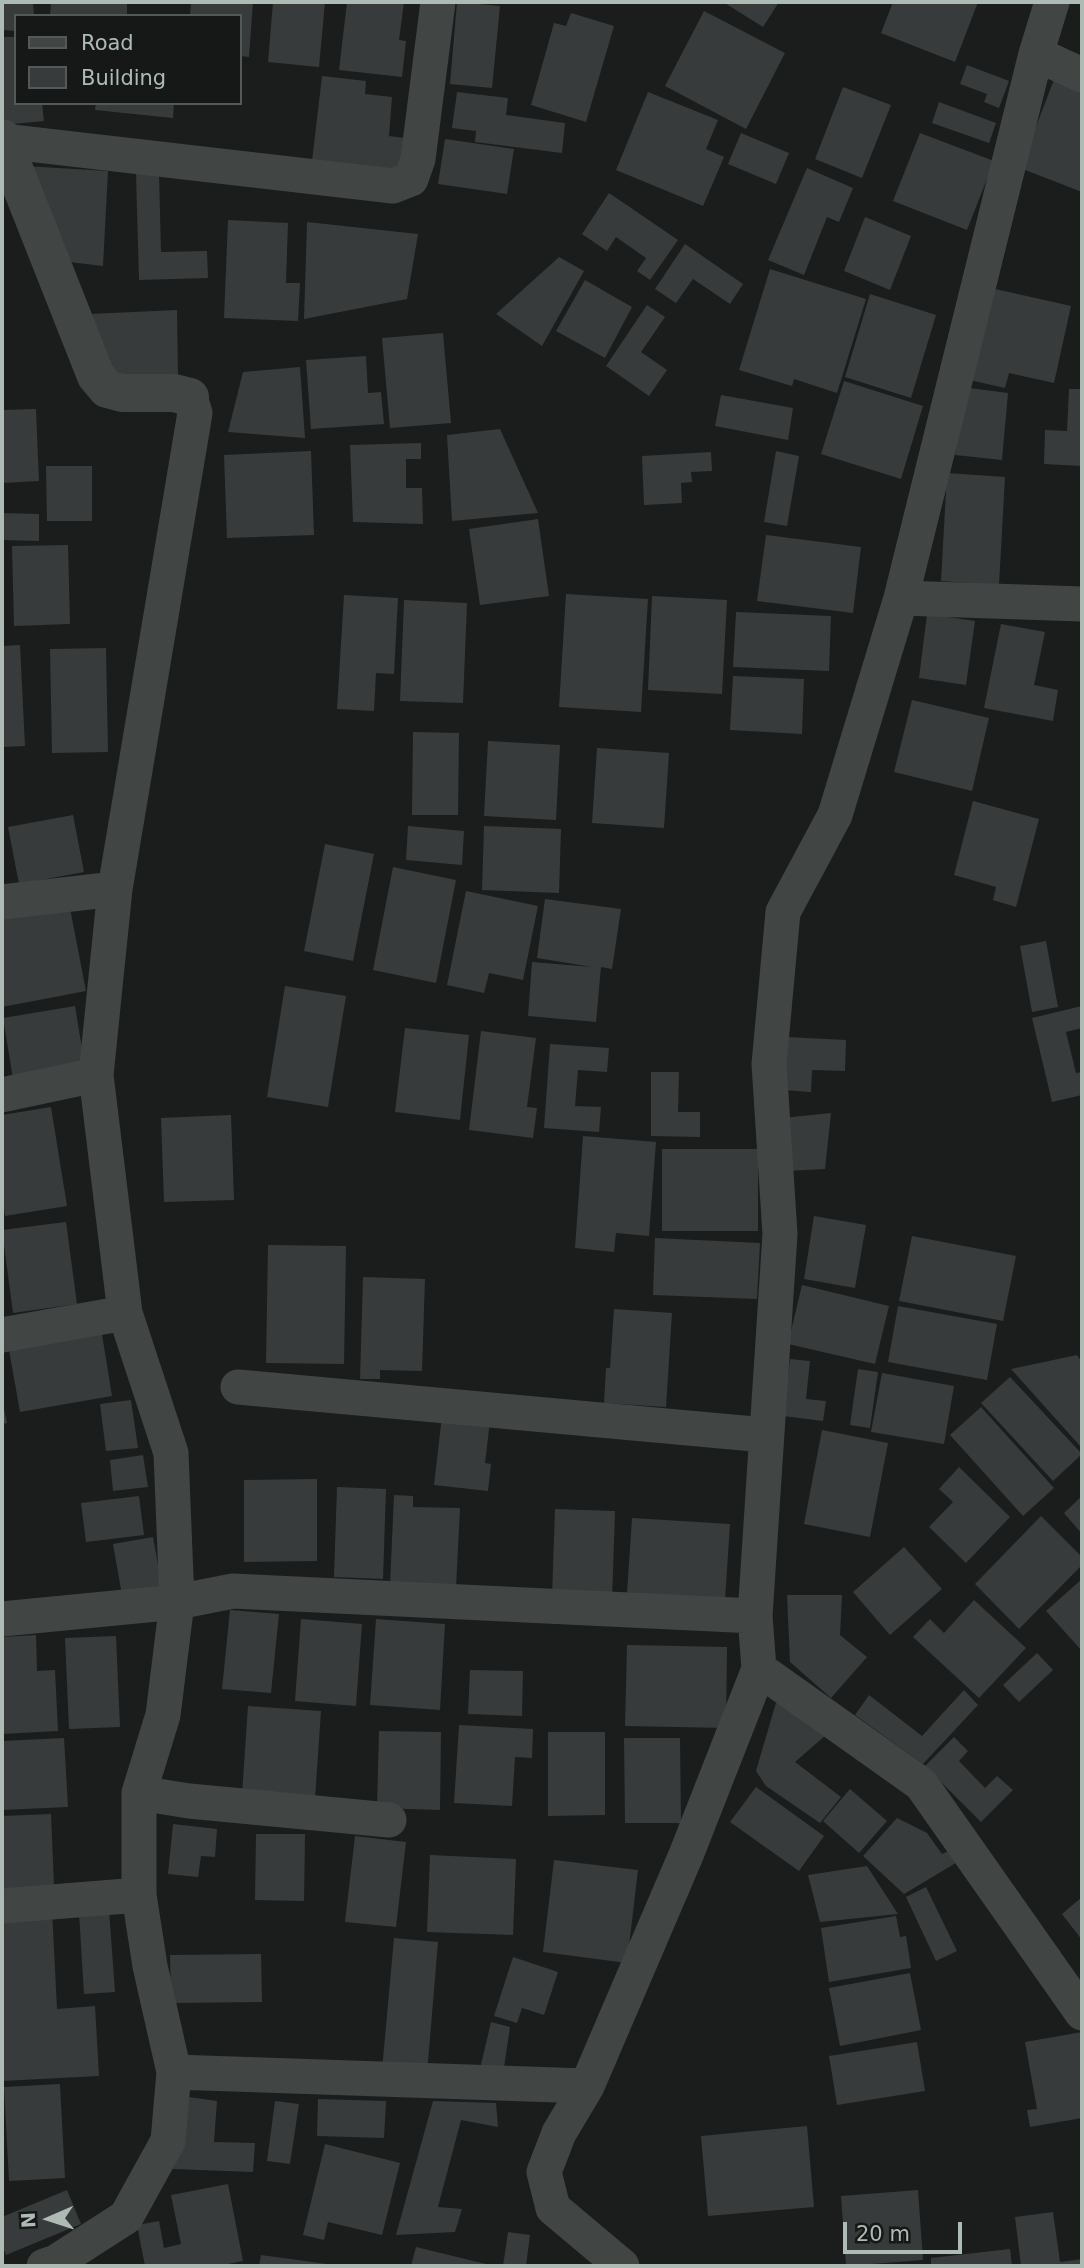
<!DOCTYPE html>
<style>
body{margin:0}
#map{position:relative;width:1084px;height:2268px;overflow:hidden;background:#1a1d1c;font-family:"DejaVu Sans",sans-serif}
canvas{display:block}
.frame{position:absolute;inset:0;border:4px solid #aebbb4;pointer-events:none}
.legend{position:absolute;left:14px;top:14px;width:228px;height:91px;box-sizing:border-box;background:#151817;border:2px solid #525956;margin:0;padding:9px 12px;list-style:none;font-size:21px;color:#aebbb4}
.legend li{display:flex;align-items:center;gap:14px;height:35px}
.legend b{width:35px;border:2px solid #525956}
.north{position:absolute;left:14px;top:2184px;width:70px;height:70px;-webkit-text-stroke:5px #151817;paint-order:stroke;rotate:267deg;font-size:19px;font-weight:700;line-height:28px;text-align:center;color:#aebbb4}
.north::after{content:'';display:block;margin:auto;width:24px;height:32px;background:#aebbb4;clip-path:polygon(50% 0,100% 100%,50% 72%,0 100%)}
.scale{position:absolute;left:843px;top:2222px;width:119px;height:32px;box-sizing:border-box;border:4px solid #aebbb4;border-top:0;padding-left:9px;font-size:21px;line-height:24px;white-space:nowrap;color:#aebbb4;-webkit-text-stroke:5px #151817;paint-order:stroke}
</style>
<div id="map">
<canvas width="1084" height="2268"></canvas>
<div class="frame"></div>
<ul class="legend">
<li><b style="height:9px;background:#414644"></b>Road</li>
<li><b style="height:19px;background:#383b3b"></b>Building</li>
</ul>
<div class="north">N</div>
<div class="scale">20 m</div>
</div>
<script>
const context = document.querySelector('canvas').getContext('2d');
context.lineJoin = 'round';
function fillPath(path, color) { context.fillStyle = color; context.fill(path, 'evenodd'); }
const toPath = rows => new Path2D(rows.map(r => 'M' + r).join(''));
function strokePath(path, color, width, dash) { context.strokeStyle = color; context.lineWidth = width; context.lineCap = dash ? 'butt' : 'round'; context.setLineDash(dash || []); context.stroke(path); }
const building = toPath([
 [2,2,33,2,34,16,16,16,16,31,2,30],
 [51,2,127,2,127,16,50,16],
 [191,2,253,2,249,57,240,56,240,16,190,16],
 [273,2,325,2,319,67,268,62],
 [347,2,404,2,399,40,406,41,402,77,339,70],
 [457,2,500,6,492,88,450,84],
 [723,2,779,2,763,27],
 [893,2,978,2,955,62,881,33],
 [704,11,785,53,746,129,665,86],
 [571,13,614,26,586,122,531,105,554,23,566,26],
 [2,37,16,37,16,103,42,103,44,121,2,125],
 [967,65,1009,81,999,108,984,102,987,94,960,84],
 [322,76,366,81,365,94,392,97,389,136,405,138,401,170,312,161],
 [1055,77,1082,88,1082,192,1020,168],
 [843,87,891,105,862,178,815,159],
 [457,92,508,98,506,115,565,123,562,153,475,142,476,131,452,128],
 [648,92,718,120,706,149,724,157,703,206,616,170],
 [939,102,996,123,989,143,932,123],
 [96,103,174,103,173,118,95,110],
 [741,133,789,153,776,184,728,164],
 [920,133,994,161,967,230,893,201],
 [445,139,514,149,507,194,438,184],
 [25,166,108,171,103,266,61,261],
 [807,168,853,188,839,222,827,217,804,275,768,260],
 [159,173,161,252,207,251,208,278,139,280,136,174],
 [609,193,678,240,650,280,637,271,646,258,616,237,607,251,582,234],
 [865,217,911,236,890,290,844,271],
 [228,220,288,223,286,283,300,283,298,321,224,318],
 [307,222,418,234,407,299,304,319],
 [685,244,743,284,730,304,693,279,676,303,655,289],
 [559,257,584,271,542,346,496,314],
 [770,269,866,299,837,393,794,379,792,386,739,370],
 [585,280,632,307,605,358,556,331],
 [982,286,1071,306,1054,383,1009,373,1005,388,961,378],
 [870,294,936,315,911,398,845,377],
 [647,305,665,317,641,352,667,370,649,396,606,366],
 [177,310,178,377,113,380,89,314],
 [443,333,451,423,390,428,382,338],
 [366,356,368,393,381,392,384,424,311,429,306,360],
 [300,367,305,438,228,432,243,372],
 [844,381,923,406,901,479,821,454],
 [962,387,1008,393,1002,460,955,455],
 [1069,389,1082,389,1082,466,1044,464,1045,430,1067,431],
 [721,395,793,408,788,440,715,426],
 [36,409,39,481,2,483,2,410],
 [500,429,538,513,452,521,447,435],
 [421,443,421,459,406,459,406,488,422,488,423,524,353,522,350,445],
 [311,451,314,535,227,538,224,455],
 [776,451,799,456,787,526,764,522],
 [711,452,712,471,691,472,692,482,681,483,682,503,644,505,642,456],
 [46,466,92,466,92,521,47,521],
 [947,473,1005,477,999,585,941,581],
 [2,513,39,514,39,541,2,540],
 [538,519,549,596,480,605,469,529],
 [766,535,861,547,853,613,757,601],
 [68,545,70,624,14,626,12,546],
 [566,594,648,599,641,712,559,707],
 [344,595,398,598,394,674,376,673,374,711,337,709],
 [652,596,727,600,722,694,648,690],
 [404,600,467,603,463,703,400,701],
 [736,612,831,616,829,671,733,667],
 [927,614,975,621,966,685,919,678],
 [1001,624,1045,632,1034,685,1058,690,1053,721,984,708],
 [20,645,25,746,2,747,2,646],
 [106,648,108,752,52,753,50,649],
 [733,676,804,679,802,734,730,730],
 [912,700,989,718,972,791,894,772],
 [413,732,459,733,458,815,412,815],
 [488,741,560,745,556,820,484,816],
 [597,748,669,753,664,828,592,823],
 [973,801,1039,819,1016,907,993,900,996,887,954,875],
 [73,815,84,872,19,884,8,827],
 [408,826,464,831,462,865,406,860],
 [484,826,561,829,559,893,482,890],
 [325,844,374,854,353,961,304,951],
 [393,867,456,880,436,983,373,970],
 [466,891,538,906,523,980,489,973,484,993,447,985],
 [545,899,621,909,612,969,601,967,596,1022,528,1016,532,962,592,967,537,958],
 [69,903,86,991,2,1007,2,916],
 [1046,941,1058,1007,1032,1012,1020,946],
 [285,986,346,996,328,1107,267,1097],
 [75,1006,86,1073,14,1085,3,1018],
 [1082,1006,1082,1028,1066,1032,1076,1073,1082,1072,1082,1095,1052,1102,1032,1018],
 [405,1028,469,1035,460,1120,395,1112],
 [481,1031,536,1038,527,1107,537,1108,533,1138,469,1130],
 [786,1037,846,1040,845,1071,812,1070,811,1092,783,1090],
 [550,1044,609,1048,607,1072,578,1070,575,1106,601,1107,599,1132,544,1128],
 [651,1072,679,1072,678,1112,700,1112,700,1137,651,1136],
 [51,1107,67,1206,5,1216,2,1194,2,1115],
 [831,1113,825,1169,786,1171,783,1118],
 [231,1115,234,1200,164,1202,161,1118],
 [583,1136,656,1142,649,1236,616,1233,614,1252,575,1248],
 [662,1149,758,1149,758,1231,662,1231],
 [814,1216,866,1225,855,1288,804,1279],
 [66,1222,77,1304,13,1313,2,1230],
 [912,1236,1016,1256,1003,1321,899,1301],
 [655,1238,760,1243,757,1299,653,1295],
 [268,1245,346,1246,344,1364,266,1363],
 [363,1277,425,1279,422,1371,380,1370,380,1379,360,1379],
 [802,1285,889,1306,875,1364,788,1344],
 [898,1306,997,1324,987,1380,888,1362],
 [614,1309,672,1313,666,1407,604,1403,606,1368,610,1368],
 [101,1328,112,1396,20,1412,8,1344],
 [1077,1355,1082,1362,1081,1447,1011,1369],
 [790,1359,810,1361,806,1399,826,1401,823,1421,783,1416],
 [858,1369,878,1372,870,1428,850,1425],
 [882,1373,954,1386,944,1444,871,1432],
 [1010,1377,1082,1454,1053,1481,981,1403],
 [2,1399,7,1423,2,1424],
 [131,1400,138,1448,106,1451,100,1404],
 [981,1407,1054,1488,1023,1516,950,1435],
 [442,1416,490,1421,485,1463,491,1464,488,1491,434,1485],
 [822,1430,888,1443,870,1537,804,1524],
 [143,1455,148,1487,113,1491,110,1460],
 [959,1467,1010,1517,966,1563,929,1527,953,1502,939,1489],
 [317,1479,317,1561,244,1562,244,1480],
 [337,1487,386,1489,383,1579,334,1577],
 [394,1495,413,1496,413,1507,460,1508,456,1588,390,1585],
 [139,1496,144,1535,86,1542,81,1503],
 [1082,1496,1082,1534,1064,1513],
 [555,1509,615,1511,612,1600,552,1597],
 [1041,1516,1082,1557,1082,1565,1019,1629,975,1584],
 [632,1518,730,1524,725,1600,627,1593],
 [153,1537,163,1593,123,1601,113,1544],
 [904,1547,942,1589,890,1635,853,1592],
 [1082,1579,1082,1651,1046,1611],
 [787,1595,842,1595,840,1635,867,1657,831,1698,790,1662],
 [974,1600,1026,1648,979,1698,913,1637,930,1619,944,1633],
 [230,1610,279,1614,271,1693,222,1689],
 [301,1619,362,1624,356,1706,295,1701],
 [376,1619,445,1624,440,1710,370,1705],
 [36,1635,37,1671,55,1670,58,1731,2,1734,2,1637],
 [116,1636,120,1727,69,1729,65,1638],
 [627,1645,727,1647,726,1728,625,1726],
 [1037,1653,1053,1670,1019,1702,1003,1685],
 [470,1670,523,1671,522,1716,468,1714],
 [780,1689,833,1729,795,1762,841,1797,820,1823,766,1786,756,1771],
 [964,1690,978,1705,923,1764,855,1715,869,1695,922,1736],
 [248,1706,321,1711,315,1799,242,1794],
 [459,1725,533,1729,532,1758,515,1757,512,1806,454,1803],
 [379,1731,441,1732,440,1810,377,1808],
 [548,1732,605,1732,605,1815,548,1816],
 [954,1737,968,1751,959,1761,985,1788,997,1776,1013,1790,981,1822,925,1766],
 [64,1738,68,1807,2,1810,2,1741],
 [624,1738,680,1738,681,1823,625,1823],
 [756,1787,824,1836,799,1871,730,1822],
 [850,1789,887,1821,859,1853,823,1821],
 [51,1814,54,1886,2,1889,2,1816],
 [897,1818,927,1833,942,1854,957,1847,964,1858,904,1894,863,1856],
 [173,1824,217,1829,215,1857,201,1856,198,1877,168,1874],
 [256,1834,305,1834,304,1901,255,1900],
 [355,1836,406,1842,396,1927,345,1922],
 [430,1855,516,1859,513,1935,427,1932],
 [554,1860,638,1870,627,1963,543,1952],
 [867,1866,898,1914,820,1922,808,1875],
 [926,1887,957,1951,936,1961,906,1897],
 [1082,1897,1082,1940,1062,1914],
 [52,1910,57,2009,95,2006,99,2076,2,2081,2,1913],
 [109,1910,115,1992,84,1994,79,1913],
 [896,1916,900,1937,906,1936,911,1968,829,1982,821,1928],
 [394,1938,438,1942,427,2074,382,2070],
 [261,1954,262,2002,171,2003,170,1955],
 [513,1957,558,1972,544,2015,522,2008,517,2023,494,2016],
 [910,1973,921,2030,840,2046,829,1988],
 [491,2022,510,2027,503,2074,479,2073],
 [1082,2032,1082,2118,1030,2127,1027,2110,1037,2109,1025,2042],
 [917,2042,925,2091,837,2105,829,2056],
 [60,2084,65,2178,9,2181,4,2087],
 [188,2097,217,2101,214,2142,255,2143,253,2172,173,2169],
 [318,2099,386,2101,384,2138,317,2136],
 [275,2101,299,2104,290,2164,267,2161],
 [433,2101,496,2103,498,2127,461,2120,438,2207,462,2209,455,2232,396,2235],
 [807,2126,814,2207,708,2216,701,2136],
 [325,2144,400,2163,382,2235,328,2222,324,2240,303,2235],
 [228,2184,243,2261,218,2266,145,2266,137,2225,159,2221,164,2248,181,2244,171,2195],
 [67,2190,81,2224,6,2255,2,2246,2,2217],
 [918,2190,923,2260,846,2266,841,2196],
 [1053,2212,1060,2262,1082,2259,1082,2266,1021,2266,1015,2217],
 [508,2232,530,2235,526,2266,503,2266],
 [416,2247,490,2265,489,2266,411,2266],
 [1010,2249,1012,2266,931,2266,931,2258],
 [261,2255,334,2265,334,2266,259,2266]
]);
const minor = toPath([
 [1036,54,1082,75],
 [3,141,393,186,411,179,418,159,438,2],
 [190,397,195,413,115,889,96,1075,125,1313,171,1453,177,1602,233,1591,755,1616],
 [901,598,1082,604],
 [2,902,115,889],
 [2,1095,96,1075],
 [2,1335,125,1313],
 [238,1387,765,1435],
 [2,1619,177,1602,163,1715,139,1793,139,1895,150,1966,174,2072,168,2141,126,2217,56,2262,44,2266],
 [759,1669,921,1784,1082,2013],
 [139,1793,189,1801,389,1820],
 [2,1906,139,1895],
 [174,2072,587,2086],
 [622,2266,553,2208,544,2172,559,2133,587,2086,686,1855,759,1669,755,1616,780,1234,769,1064,783,912,835,815,901,598,1036,54,1052,2]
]);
const tertiary = toPath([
 [2,138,96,376,107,389,122,393,174,393,190,397]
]);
fillPath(building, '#383b3b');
strokePath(minor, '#414644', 35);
strokePath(tertiary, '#414644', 38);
</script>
